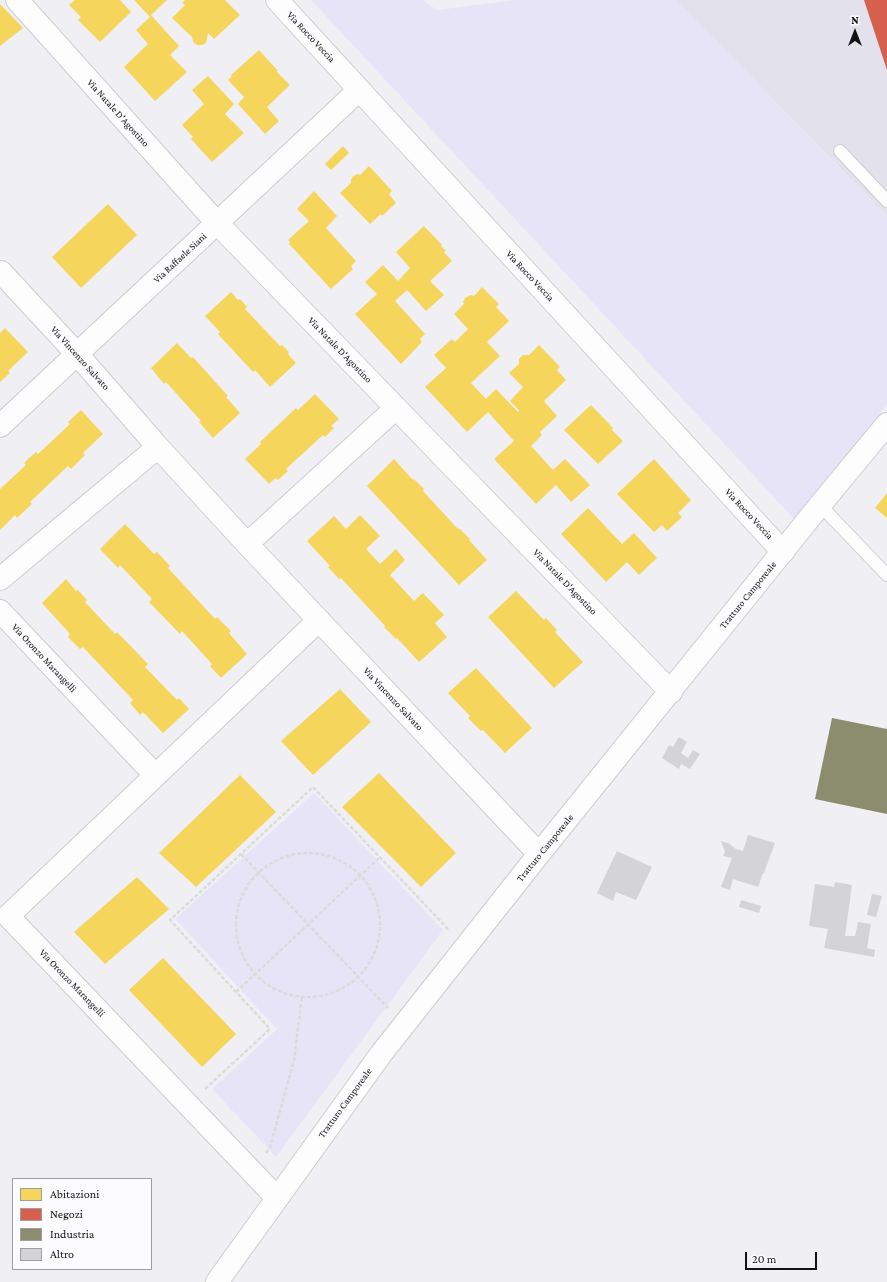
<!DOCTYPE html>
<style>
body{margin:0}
#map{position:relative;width:887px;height:1282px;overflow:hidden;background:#f0f0f4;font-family:"Crimson Pro",serif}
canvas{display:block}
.legend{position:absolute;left:12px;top:1178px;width:140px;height:92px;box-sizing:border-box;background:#fcfcff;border:1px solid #9e9ea1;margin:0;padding:5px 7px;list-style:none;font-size:12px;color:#121114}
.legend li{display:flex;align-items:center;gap:8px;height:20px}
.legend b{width:20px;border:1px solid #9e9ea1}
.north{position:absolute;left:835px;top:12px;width:40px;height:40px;-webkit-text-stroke:3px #fcfcff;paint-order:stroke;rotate:0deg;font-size:11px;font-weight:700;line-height:16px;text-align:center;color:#121114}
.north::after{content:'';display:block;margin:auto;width:14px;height:18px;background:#121114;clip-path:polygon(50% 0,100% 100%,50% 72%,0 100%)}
.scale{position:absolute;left:745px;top:1252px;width:72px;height:18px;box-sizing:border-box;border:2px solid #121114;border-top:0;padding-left:5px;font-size:12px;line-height:14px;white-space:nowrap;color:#121114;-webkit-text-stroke:3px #fcfcff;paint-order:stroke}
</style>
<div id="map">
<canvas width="887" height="1282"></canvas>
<ul class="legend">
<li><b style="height:11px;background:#f6d55c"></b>Abitazioni</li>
<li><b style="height:11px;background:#d6604d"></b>Negozi</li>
<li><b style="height:11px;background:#8c8c6e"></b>Industria</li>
<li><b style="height:11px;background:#d4d4d7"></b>Altro</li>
</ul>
<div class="north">N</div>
<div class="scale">20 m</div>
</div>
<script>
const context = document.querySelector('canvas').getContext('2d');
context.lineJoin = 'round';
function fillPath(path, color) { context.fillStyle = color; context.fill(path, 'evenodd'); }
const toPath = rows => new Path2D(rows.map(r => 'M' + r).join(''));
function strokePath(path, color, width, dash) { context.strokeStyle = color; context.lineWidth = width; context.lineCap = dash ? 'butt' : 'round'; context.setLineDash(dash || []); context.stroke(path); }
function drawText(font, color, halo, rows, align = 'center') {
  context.font = font + ' "Crimson Pro",serif'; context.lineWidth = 4; context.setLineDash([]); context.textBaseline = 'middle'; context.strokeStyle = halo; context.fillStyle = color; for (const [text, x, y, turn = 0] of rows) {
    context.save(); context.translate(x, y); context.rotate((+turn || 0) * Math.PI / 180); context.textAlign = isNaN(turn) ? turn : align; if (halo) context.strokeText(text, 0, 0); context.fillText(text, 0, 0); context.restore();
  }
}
const built = toPath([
 [676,0,887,0,887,216]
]);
const green = toPath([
 [311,0,423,0,437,10,515,0,676,0,887,216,887,404,795,520],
 [314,793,443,930,276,1157,212,1089,277,1029,175,919]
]);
const homes = toPath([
 [75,0,120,0,131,12,100,42,78,20,81,17,69,5],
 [134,0,167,0,151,15,179,46,170,55,187,72,155,101,124,67,148,44,136,30,150,17],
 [185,0,225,0,240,15,214,39,208,33,206,43,202,45,197,45,193,42,192,37,172,18,185,5,182,3],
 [0,4,23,28,0,46],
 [259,50,278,71,276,71,290,85,267,107,279,121,265,134,238,104,244,97,228,80,232,76,231,75],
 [208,76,234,104,225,114,244,133,212,162,191,139,193,137,182,125,204,104,192,90],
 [343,146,349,153,331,170,325,164],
 [369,166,392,191,389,194,396,203,382,216,381,214,370,224,340,193,351,183,351,180,353,176,358,174,360,175],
 [314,191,337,216,326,228,356,261,351,266,353,269,331,289,289,244,290,242,288,240,309,221,297,209],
 [108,204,137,235,81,288,52,257],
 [424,226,442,245,441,246,446,251,444,252,452,261,430,281,444,295,426,311,407,290,395,301,425,334,420,339,422,342,401,364,355,314,377,294,365,282,383,265,398,281,410,268,396,252],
 [482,287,499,304,496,307,509,321,487,342,500,356,471,383,486,399,496,389,518,412,519,410,510,401,523,387,509,373,519,364,519,359,523,355,529,355,539,345,560,367,557,370,566,380,544,401,557,416,540,432,542,435,531,446,553,470,565,459,590,485,571,502,556,485,536,504,494,459,514,441,488,412,467,432,425,387,446,368,434,355,452,339,455,342,468,329,454,314,464,304,463,302,465,298,470,295,474,296],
 [231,292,238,300,240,299,247,307,245,309,280,346,282,345,289,352,288,354,296,363,270,387,255,370,253,372,218,334,220,332,205,316],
 [5,328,28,352,8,371,10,373,0,382,0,333],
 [177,343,191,358,193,357,228,396,226,397,240,413,213,438,199,422,201,421,166,382,164,384,151,368],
 [315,394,339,419,331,426,334,428,325,437,323,435,286,469,288,471,278,480,275,478,269,484,245,459,261,444,260,442,296,408,298,410],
 [591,405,613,428,612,430,623,441,598,464,564,430],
 [81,410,103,434,83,453,85,455,71,469,68,466,30,502,32,504,17,518,15,515,0,530,0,489,26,465,24,463,29,458,36,452,38,454,70,424,68,422],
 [394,459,413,480,414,479,424,489,423,491,457,528,459,529,460,529,470,539,469,540,487,560,459,585,367,486],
 [654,459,691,500,678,513,682,517,667,531,662,525,654,532,617,494],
 [887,493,887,518,875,508],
 [588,508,622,544,634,533,657,558,639,575,627,562,606,582,561,534],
 [360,515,380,536,366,549,380,564,396,549,405,560,390,575,414,601,423,593,444,615,435,623,447,637,419,662,397,638,396,639,384,627,385,626,341,578,339,579,328,567,330,566,307,541,334,516,346,529],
 [125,524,154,554,157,552,170,566,168,568,215,619,217,617,231,631,229,633,247,654,221,678,210,666,212,664,182,631,180,634,149,602,152,599,120,565,118,568,100,549],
 [66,579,76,591,78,590,87,600,85,602,115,634,117,632,148,664,145,667,177,700,179,698,189,709,163,733,143,712,140,715,130,703,133,700,83,647,80,649,68,637,70,634,42,603],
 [516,591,544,620,546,618,557,630,555,632,583,662,554,688,488,617],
 [476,668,532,728,505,753,483,730,481,731,468,718,470,716,448,693],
 [340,689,371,722,313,775,281,741],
 [379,773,456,853,421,887,342,807],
 [240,775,276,812,196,887,159,853],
 [137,877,169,909,105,964,74,932],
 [163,958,236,1034,202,1067,129,990]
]);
const shops = toPath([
 [864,0,887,0,887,70]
]);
const industry = toPath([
 [832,718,887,729,887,814,815,799]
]);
const building = toPath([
 [679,737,687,742,681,753,688,758,693,750,700,754,690,769,681,764,679,769,662,758,669,745,673,747],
 [748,835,775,843,764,873,763,873,758,887,733,879,730,890,721,887,732,858,723,856,725,852,721,841,728,843,736,849,743,851],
 [617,851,652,867,636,900,616,892,613,901,597,893],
 [835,882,852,885,845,936,855,936,858,922,871,924,867,948,875,950,874,957,824,948,828,929,809,926,815,884,834,887],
 [872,894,882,896,876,917,867,915],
 [741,900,761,906,759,913,739,907]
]);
const path = toPath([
 '236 925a72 72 0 1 1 144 0a72 72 0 1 1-144 0Z',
 [241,854,388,1008],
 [236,992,380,857],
 [205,1089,270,1029,170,920,313,787,450,931],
 [266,1153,270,1147,294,1060,302,996]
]);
const service = toPath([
 [840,151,887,201],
 [820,505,887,575]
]);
const minor = toPath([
 [17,0,217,223,671,692],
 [277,0,783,552],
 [0,272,1,272,77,354,158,447,247,544,539,854],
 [0,426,359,90],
 [247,544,396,408],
 [0,579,158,447],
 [0,611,155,775],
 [277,1198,8,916,319,620]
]);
const tertiary = toPath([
 [217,1282,381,1054,539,854,820,505,887,424]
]);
const streetNames = [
 ["Via Rocco Veccia",311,37,47],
 ["Via Natale D'Agostino",118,113,48],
 ["Via Raffaele Siani",180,258,-43],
 ["Via Rocco Veccia",530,276,47],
 ["Via Natale D'Agostino",340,350,46],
 ["Via Vincenzo Salvato",80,358,48],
 ["Via Rocco Veccia",749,514,47],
 ["Via Natale D'Agostino",565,582,46],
 ["Tratturo Camporeale",748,595,-51],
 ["Via Oronzo Marangelli",44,658,47],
 ["Via Vincenzo Salvato",393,699,47],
 ["Tratturo Camporeale",545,848,-51],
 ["Via Oronzo Marangelli",72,983,46],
 ["Tratturo Camporeale",345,1103,-54]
];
fillPath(built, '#e3e1ec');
fillPath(green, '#e8e4f8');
fillPath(homes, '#f6d55c');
fillPath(shops, '#d6604d');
fillPath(industry, '#8c8c6e');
fillPath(building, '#d4d4d7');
strokePath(service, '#cdcdd0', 14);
strokePath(minor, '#cdcdd0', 24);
strokePath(tertiary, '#cdcdd0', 24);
strokePath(path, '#dbdbdb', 2.5, [4, 2]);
strokePath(service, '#fdfdfd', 12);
strokePath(minor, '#fdfdfd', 22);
strokePath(tertiary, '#fdfdfd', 22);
drawText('10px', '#121114', '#fcfcff', streetNames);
</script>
